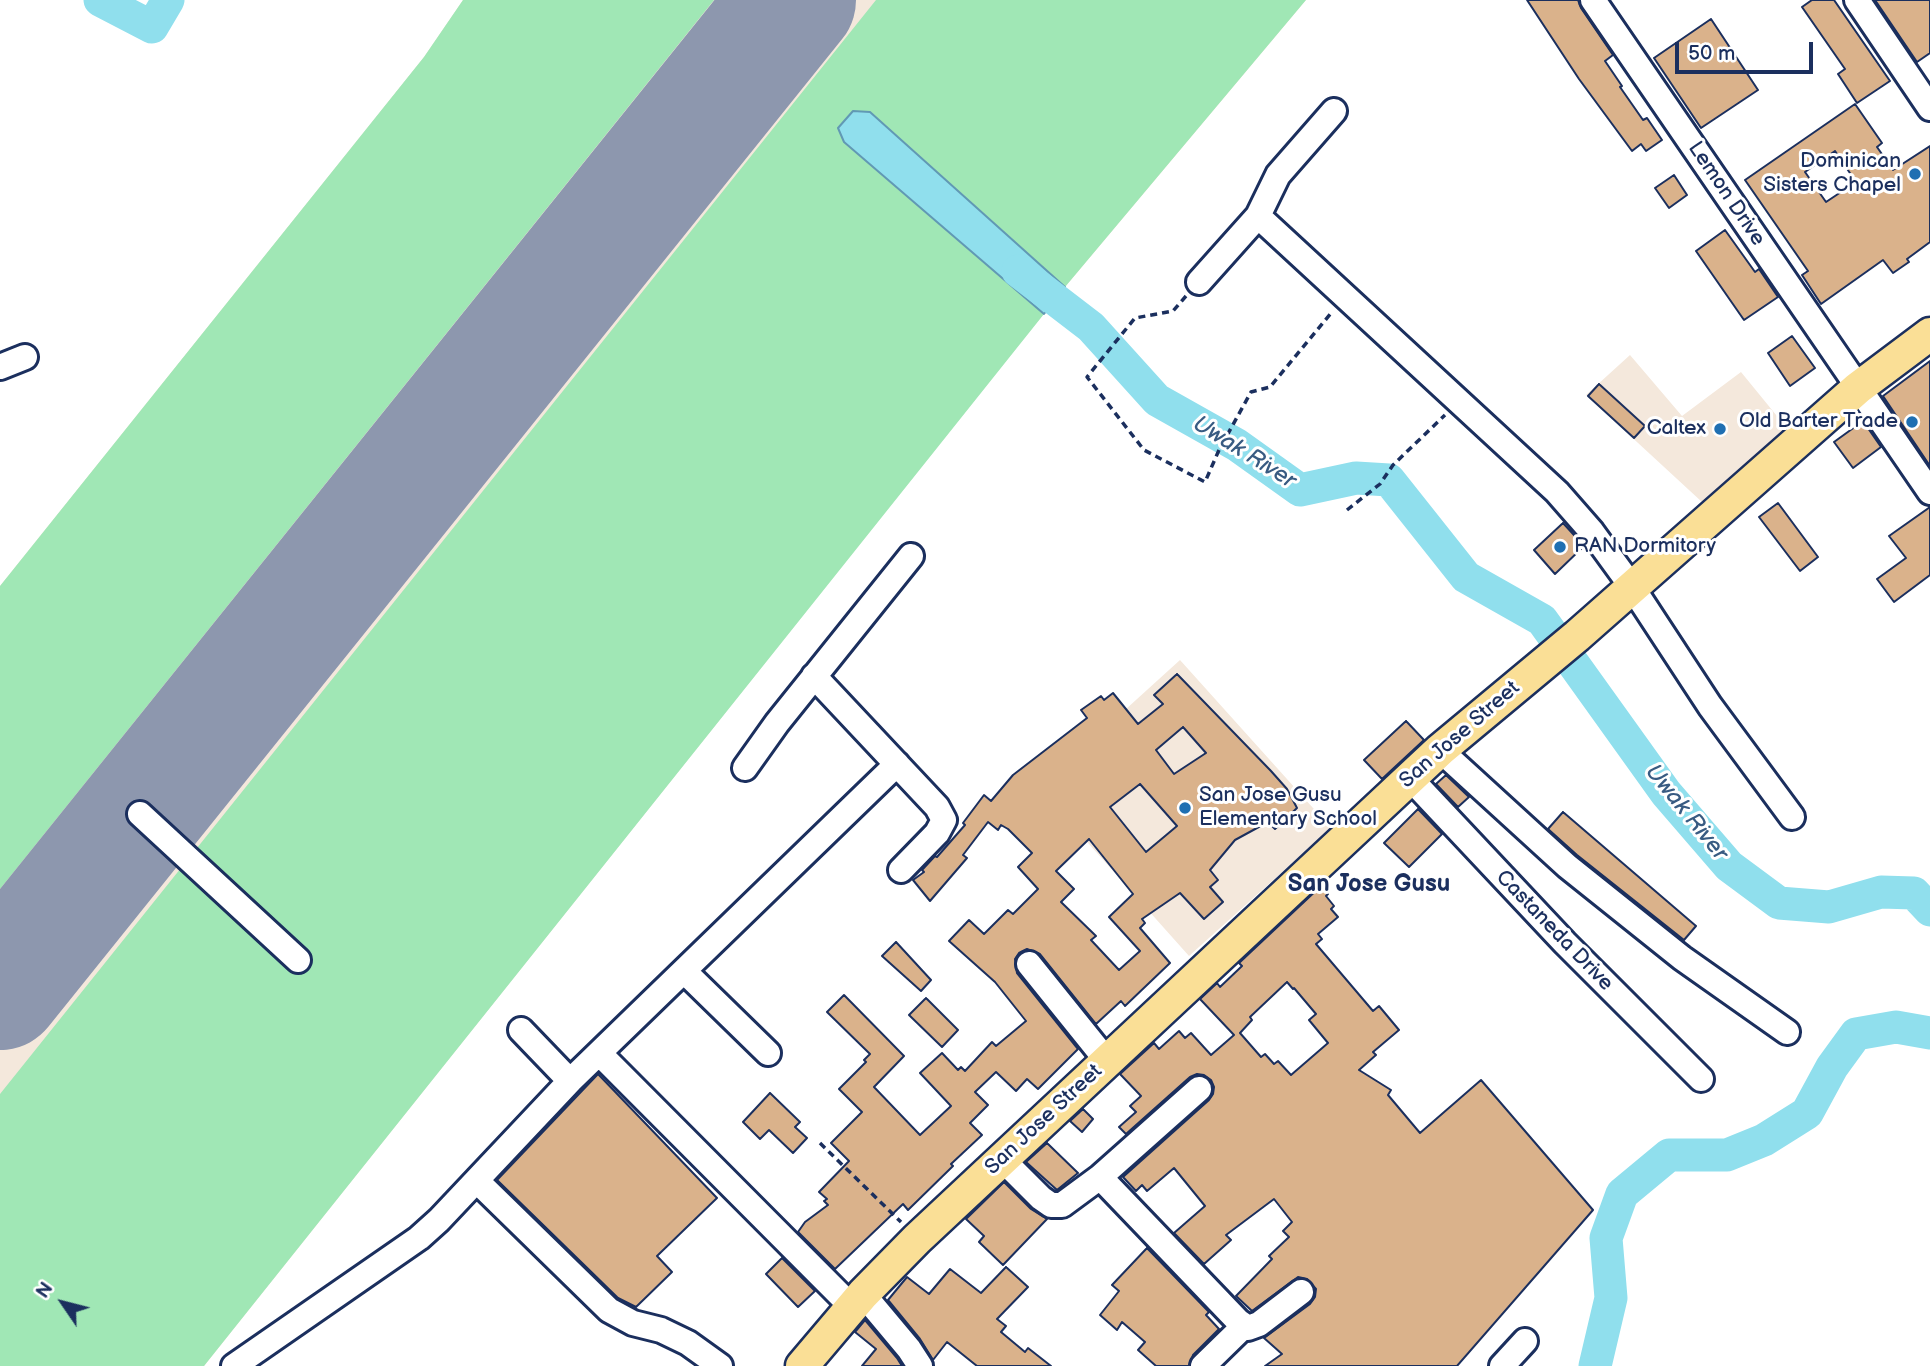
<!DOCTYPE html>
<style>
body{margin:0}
#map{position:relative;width:1930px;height:1366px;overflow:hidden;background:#fff;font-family:"Balsamiq Sans",sans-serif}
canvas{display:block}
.north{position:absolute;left:28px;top:1268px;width:70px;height:70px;-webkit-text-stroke:5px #fff;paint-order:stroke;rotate:305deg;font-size:19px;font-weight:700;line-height:28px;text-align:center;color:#1b2f5e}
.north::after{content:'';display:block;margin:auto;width:24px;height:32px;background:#1b2f5e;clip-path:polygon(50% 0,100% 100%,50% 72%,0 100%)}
.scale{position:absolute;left:1675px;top:42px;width:138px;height:32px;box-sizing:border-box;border:4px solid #1b2f5e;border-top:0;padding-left:9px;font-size:21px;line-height:24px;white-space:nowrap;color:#1b2f5e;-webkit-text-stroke:5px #fff;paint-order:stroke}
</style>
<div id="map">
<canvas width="1930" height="1366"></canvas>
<div class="north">N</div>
<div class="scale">50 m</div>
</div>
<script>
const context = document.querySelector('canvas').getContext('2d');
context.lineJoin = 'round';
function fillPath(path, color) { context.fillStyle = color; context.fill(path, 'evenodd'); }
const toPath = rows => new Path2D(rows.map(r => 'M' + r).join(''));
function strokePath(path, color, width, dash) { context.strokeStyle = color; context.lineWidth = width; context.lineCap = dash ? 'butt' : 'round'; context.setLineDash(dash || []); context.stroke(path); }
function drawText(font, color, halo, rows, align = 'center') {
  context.font = font + ' "Balsamiq Sans",sans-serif'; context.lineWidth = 6; context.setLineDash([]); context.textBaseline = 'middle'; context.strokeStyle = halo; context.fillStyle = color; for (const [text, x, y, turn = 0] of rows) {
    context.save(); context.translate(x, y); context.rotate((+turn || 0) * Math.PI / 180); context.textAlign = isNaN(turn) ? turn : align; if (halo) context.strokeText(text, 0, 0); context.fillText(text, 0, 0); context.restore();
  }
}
const built = toPath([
 [463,0,1306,0,1065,287,204,1366,0,1366,0,586,424,57],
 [1630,355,1682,416,1741,372,1790,432,1702,502,1586,395],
 [1180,660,1331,828,1189,956,1039,788]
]);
const green = toPath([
 [463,0,714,0,0,889,0,586,424,57],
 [876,0,1306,0,1065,287,870,113,853,111,839,128,844,142,1044,314,204,1366,0,1366,0,1094]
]);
const water = toPath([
 [853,111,870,112,1065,287,1044,314,844,142,838,128,853,111]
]);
const river = toPath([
 [100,0,152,27,168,0],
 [1018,271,1091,327,1157,400,1237,445,1300,490,1356,478,1389,480,1466,577,1542,620,1666,793,1729,866,1779,903,1829,907,1881,892,1914,893,1930,910],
 [1595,1366,1611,1298,1606,1238,1622,1194,1669,1155,1727,1155,1764,1140,1807,1113,1832,1067,1856,1034,1896,1027,1930,1033]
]);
const runway = toPath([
 [0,988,794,0]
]);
const building = toPath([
 [1527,0,1578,0,1581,8,1613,55,1605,61,1622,86,1620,87,1643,120,1647,118,1662,140,1646,151,1641,144,1632,151,1579,79,1527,0],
 [1812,0,1834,0,1890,81,1857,103,1838,74,1845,69,1802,7,1812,0],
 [1875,0,1930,0,1930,53,1917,62,1875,0],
 [1711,19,1758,90,1701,128,1654,58,1711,19],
 [1855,104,1882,143,1877,147,1893,170,1930,146,1930,242,1907,259,1909,262,1893,273,1883,260,1821,304,1802,275,1808,271,1745,180,1855,104],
 [1835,151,1856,182,1826,202,1805,172,1835,151],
 [1674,175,1687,195,1669,208,1655,188,1674,175],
 [1725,230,1755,272,1759,269,1778,297,1744,320,1696,251,1725,230],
 [1792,336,1815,368,1790,386,1768,353,1792,336],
 [1930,361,1930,466,1883,396,1930,361],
 [1599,384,1645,426,1634,438,1588,396,1599,384],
 [1863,421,1881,447,1853,468,1834,442,1863,421],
 [1778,503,1818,557,1800,571,1759,517,1778,503],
 [1930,507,1930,575,1894,602,1877,579,1906,558,1889,536,1930,507],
 [1563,523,1584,546,1555,574,1534,550,1563,523],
 [1177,674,1271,771,1287,789,1297,808,1275,829,1268,822,1235,840,1210,870,1218,880,1210,887,1223,902,1204,919,1180,893,1142,919,1145,923,1140,928,1170,963,1125,1006,1121,1001,1096,1024,1040,954,1027,949,1019,953,1015,959,1017,973,1078,1049,1038,1089,1027,1079,1016,1091,996,1072,975,1092,988,1105,970,1123,982,1135,951,1164,953,1166,908,1210,903,1204,835,1269,798,1232,805,1222,828,1205,824,1201,827,1199,819,1192,849,1161,831,1143,862,1112,839,1089,866,1062,864,1060,870,1054,827,1012,844,995,904,1056,874,1087,920,1135,951,1106,920,1073,942,1053,958,1070,961,1067,965,1071,992,1042,996,1046,1026,1021,995,982,949,941,969,920,984,934,1008,910,1013,914,1038,889,1018,867,1032,853,1008,829,1001,825,998,830,988,822,963,855,967,858,930,901,913,880,924,872,922,870,935,856,937,857,965,825,963,823,984,795,991,801,1013,775,1087,718,1081,710,1101,696,1104,700,1113,693,1138,724,1163,704,1154,695,1177,674],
 [1183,727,1206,753,1174,774,1156,750,1183,727],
 [1140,784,1177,826,1146,852,1110,807,1140,784],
 [1089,839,1133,894,1109,917,1140,951,1119,970,1091,940,1096,936,1061,902,1074,889,1056,871,1089,839],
 [1406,721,1424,740,1382,779,1364,760,1406,721],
 [1446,775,1469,797,1458,807,1436,784,1446,775],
 [1418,809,1442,834,1409,867,1384,843,1418,809],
 [1563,812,1696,926,1684,940,1577,855,1548,829,1563,812],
 [1321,886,1328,894,1326,896,1334,906,1331,909,1338,917,1318,934,1322,939,1316,944,1373,1011,1379,1006,1399,1030,1373,1052,1376,1055,1359,1070,1391,1090,1388,1095,1420,1133,1481,1080,1593,1210,1457,1366,1265,1366,1282,1354,1264,1338,1310,1304,1315,1297,1316,1289,1307,1279,1298,1277,1252,1311,1236,1296,1272,1259,1269,1256,1289,1237,1283,1231,1292,1222,1274,1199,1226,1235,1231,1240,1204,1264,1174,1233,1205,1206,1174,1168,1147,1191,1142,1185,1136,1191,1123,1177,1209,1100,1213,1094,1214,1087,1211,1080,1204,1075,1197,1074,1190,1077,1126,1134,1119,1127,1136,1112,1130,1106,1141,1096,1120,1074,1154,1043,1159,1049,1179,1031,1185,1038,1191,1033,1211,1055,1234,1035,1200,999,1217,983,1220,987,1242,966,1239,963,1321,886],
 [1287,982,1293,989,1294,988,1316,1014,1309,1020,1328,1043,1291,1075,1278,1061,1274,1064,1265,1054,1261,1057,1240,1033,1252,1020,1250,1017,1287,982],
 [896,942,931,980,921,991,882,956,896,942],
 [926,998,958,1030,942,1047,909,1015,926,998],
 [598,1074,717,1198,657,1256,672,1272,636,1307,618,1298,497,1180,598,1074],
 [770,1093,800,1122,795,1127,807,1138,793,1153,769,1130,760,1139,743,1122,770,1093],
 [1083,1109,1093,1119,1082,1132,1070,1121,1083,1109],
 [1047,1143,1078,1173,1057,1190,1026,1162,1047,1143],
 [1004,1182,1031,1209,1047,1219,1003,1265,979,1242,984,1236,966,1219,1004,1182],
 [1147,1248,1209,1312,1206,1315,1219,1329,1193,1355,1189,1366,1156,1366,1138,1350,1145,1342,1122,1322,1117,1330,1100,1315,1119,1291,1112,1285,1147,1248],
 [782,1258,815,1291,798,1307,766,1274,782,1258],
 [1006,1267,1028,1287,997,1319,1006,1326,1001,1332,1025,1352,1028,1348,1051,1366,977,1366,947,1342,933,1360,920,1339,888,1300,907,1277,929,1294,950,1269,981,1293,1006,1267],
 [865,1320,897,1358,902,1366,862,1366,876,1349,855,1332,865,1320]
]);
const path = toPath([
 [1186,296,1173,311,1135,318,1087,377,1144,450,1205,482,1219,450,1251,392,1270,387,1332,312],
 [1347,510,1380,484,1393,465,1445,415],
 [820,1143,901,1222]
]);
const minor = toPath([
 [1593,0,1930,492],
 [1857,0,1930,108],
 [1258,216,1557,492,1592,532,1632,587,1710,706,1792,817],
 [1199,282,1258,216,1278,175,1334,111],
 [0,367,25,357],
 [814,676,937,807,944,820,937,833,901,870],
 [1440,750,1567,866,1682,958,1787,1032],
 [745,768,777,723,911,556],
 [1410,778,1565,943,1701,1079],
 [140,814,298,960],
 [1029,964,1107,1061],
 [684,971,768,1053],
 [521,1030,570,1081],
 [599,1053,852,1307],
 [1002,1159,1041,1198,1051,1205,1062,1205,1100,1177,1199,1089],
 [1100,1177,1238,1321,1248,1328,1259,1324,1301,1292],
 [477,1181,609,1310,633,1323,661,1330,688,1343,720,1366],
 [863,1294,909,1349,920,1366],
 [234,1366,419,1238,439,1220,570,1081,897,764],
 [1203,1366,1244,1326],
 [1502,1366,1525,1341]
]);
const major = toPath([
 [802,1366,863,1294,917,1239,1440,750,1577,636,1858,388,1930,334]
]);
const markers = [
 [1915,174,7,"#1f6fb2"],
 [1912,422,7,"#1f6fb2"],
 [1720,429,7,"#1f6fb2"],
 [1560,547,7,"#1f6fb2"],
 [1185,808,7,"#1f6fb2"]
];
const poiNames = [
 ["Dominican",1901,162],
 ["Sisters Chapel",1901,186],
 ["Old Barter Trade",1898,422],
 ["Caltex",1706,429],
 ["RAN Dormitory",1574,547,"left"],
 ["San Jose Gusu",1199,796,"left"],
 ["Elementary School",1199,820,"left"]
];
const streetNames = [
 ["Lemon Drive",1726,194,56],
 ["San Jose Street",1460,735,-41],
 ["Castaneda Drive",1554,931,46],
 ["San Jose Street",1044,1120,-43]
];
const waterNames = [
 ["Uwak River",1244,453,32],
 ["Uwak River",1686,813,51]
];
const quarterNames = [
 ["San Jose Gusu",1369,885]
];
fillPath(built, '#f4e8dc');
fillPath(green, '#a0e7b5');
fillPath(water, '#90dfed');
strokePath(water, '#6199b4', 2);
strokePath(river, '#90dfed', 33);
strokePath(runway, '#8d97ae', 124);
fillPath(building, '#dab28b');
strokePath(building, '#1b2f5e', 2);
strokePath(minor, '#1b2f5e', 30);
strokePath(major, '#1b2f5e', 37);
strokePath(path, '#1b2f5e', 3.5, [7, 5]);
strokePath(minor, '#fff', 24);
strokePath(major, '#fadf96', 32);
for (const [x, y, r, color] of markers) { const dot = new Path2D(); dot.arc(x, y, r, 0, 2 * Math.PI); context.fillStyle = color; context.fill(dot); strokePath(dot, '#fff', 2.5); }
drawText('21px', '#1b2f5e', '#fff', poiNames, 'right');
drawText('21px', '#1b2f5e', '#fff', streetNames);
drawText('italic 23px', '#385b82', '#fff', waterNames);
drawText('bold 24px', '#1b2f5e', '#fff', quarterNames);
</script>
